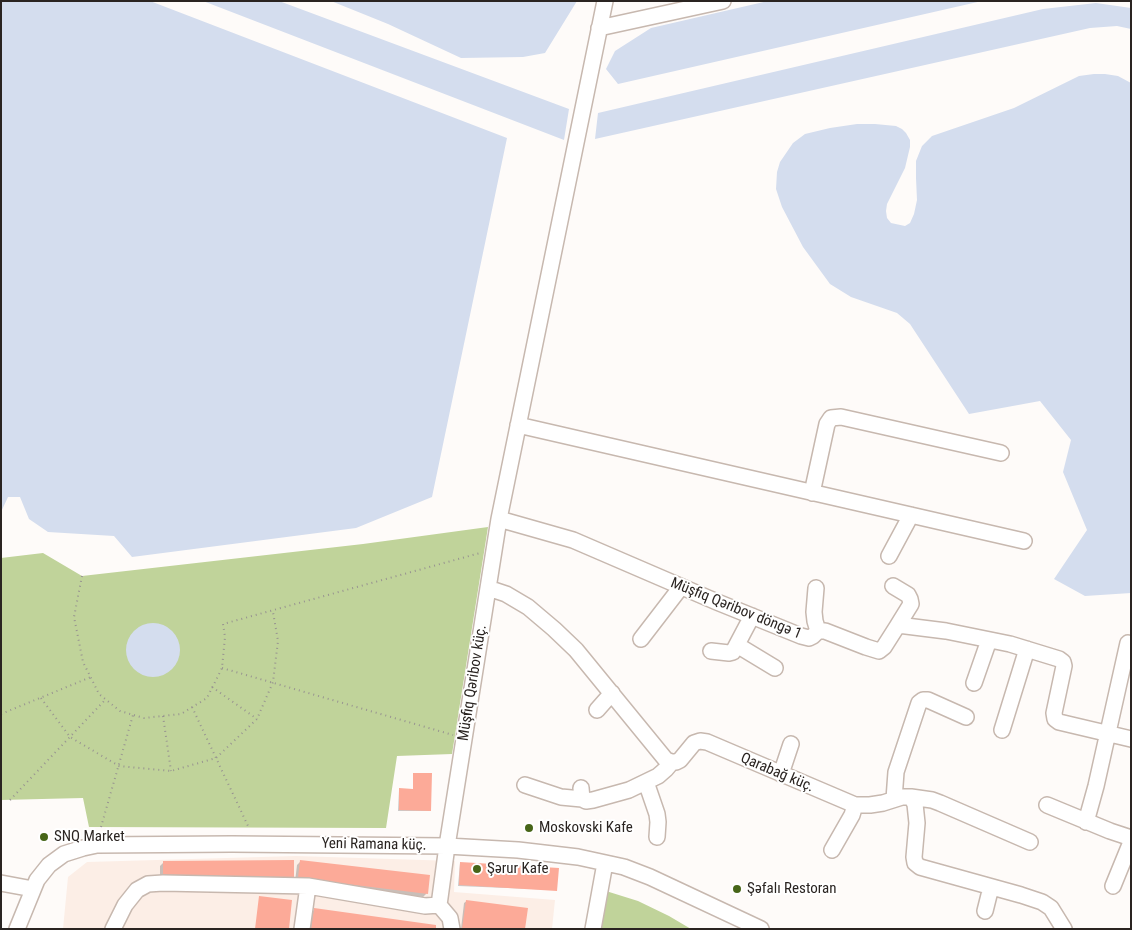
<!DOCTYPE html>
<meta charset="utf-8">
<style>
body{margin:0}
#map{position:relative;width:1132px;height:930px;overflow:hidden;background:#fefbf9;font-family:"Roboto Condensed",sans-serif}
canvas{display:block}
.frame{position:absolute;inset:0;border:2px solid #2a2421;pointer-events:none}
</style>
<div id="map">
<canvas width="1132" height="930"></canvas>
<div class="frame"></div>
</div>
<script>
const context = document.querySelector('canvas').getContext('2d');
context.lineJoin = 'round';
function fillPath(path, color) { context.fillStyle = color; context.fill(path, 'evenodd'); }
const toPath = rows => new Path2D(rows.map(r => 'M' + r).join(''));
function strokePath(path, color, width, dash) { context.strokeStyle = color; context.lineWidth = width; context.lineCap = dash ? 'butt' : 'round'; context.setLineDash(dash || []); context.stroke(path); }
function drawText(font, color, halo, rows, align = 'center') {
  context.font = font + ' "Roboto Condensed",sans-serif'; context.lineWidth = 4; context.setLineDash([]); context.textBaseline = 'middle'; context.strokeStyle = halo; context.fillStyle = color; for (const [text, x, y, turn = 0] of rows) {
    context.save(); context.translate(x, y); context.rotate((+turn || 0) * Math.PI / 180); context.textAlign = isNaN(turn) ? turn : align; if (halo) context.strokeText(text, 0, 0); context.fillText(text, 0, 0); context.restore();
  }
}
const built = toPath([
 [296,856,455,861,454,892,555,900,552,929,63,929,68,877,87,862]
]);
const green = toPath([
 [488,527,452,754,397,756,386,828,89,827,83,798,1,800,1,558,43,553,82,576,363,544],
 [606,891,638,901,669,916,691,929,600,929]
]);
const water = toPath([
 [1,1,150,1,507,138,432,497,356,528,132,557,114,536,48,532,29,519,20,497,8,497,1,512],
 [203,1,279,1,569,109,564,140],
 [331,1,577,1,545,53,523,57,461,58,388,24],
 [768,1,982,1,618,84,606,69,615,51,651,28],
 [1096,3,1131,8,1131,29,1117,26,1090,28,595,139,598,113,1043,9],
 [1094,74,1105,74,1118,76,1131,83,1131,593,1085,596,1054,579,1087,530,1063,472,1071,440,1040,401,969,414,910,324,897,313,851,297,830,284,803,247,782,207,776,189,777,172,780,162,793,143,805,134,830,128,857,124,875,124,896,126,902,129,906,133,910,140,910,147,905,168,887,204,886,211,887,218,891,223,905,226,910,223,914,214,917,200,916,178,916,161,922,146,932,136,1014,108,1079,76],
 '126 650a27 27 0 1 1 54 0a27 27 0 1 1-54 0Z'
]);
const shadow = toPath([
 [413,775,430,810,429,811,398,811,399,790,413,790],
 [301,861,427,893,423,897,295,882,297,865],
 [164,862,293,878,289,882,160,883,160,866],
 [460,863,556,890,458,886],
 [467,901,524,929,461,929,464,903],
 [315,909,435,929,310,929,312,912]
]);
const building = toPath([
 [413,773,432,773,431,811,399,810,399,788,413,789],
 [294,860,294,878,163,879,163,861],
 [300,860,430,875,428,894,298,878],
 [460,862,559,868,557,891,459,885],
 [259,896,292,900,289,929,255,929],
 [466,900,528,908,525,929,462,929],
 [314,908,436,925,436,929,311,929]
]);
const path = toPath([
 [82,576,74,617,83,662,99,694,120,711,144,718,181,714,207,698,222,668,225,637,223,624,480,553],
 [222,668,453,735],
 [212,687,257,719],
 [41,698,70,737,119,766,171,771,216,758,257,719,273,682,278,641,273,612],
 [192,707,249,828],
 [1,714,91,677],
 [163,716,171,771],
 [10,800,106,699],
 [101,827,133,715]
]);
const minor = toPath([
 [599,28,723,1],
 [518,425,1024,541],
 [812,493,827,424,831,418,841,417,1001,453],
 [499,519,573,540,717,602,801,636,809,638,813,636,818,631,825,631,866,647,879,651,884,647,898,625,946,631,1010,644,1059,659,1063,662,1064,666,1054,713,1055,719,1059,722,1131,739],
 [889,556,911,515],
 [893,586,908,595,910,599,911,604,898,625],
 [488,588,506,594,528,607,554,629,576,650,666,760,672,762,676,762,680,760,694,743,700,741,707,742,855,805,870,805,883,803,902,797,911,797,915,804,917,823,914,857,915,863,920,867,1021,895,1042,902,1051,908,1064,929],
 [816,588,814,612,815,621,818,631],
 [641,639,681,587],
 [737,645,775,668],
 [711,651,729,653,733,652,752,616],
 [974,683,989,640],
 [597,710,612,693],
 [1002,730,1027,649],
 [781,774,791,744],
 [646,782,657,814,658,822,657,837],
 [525,785,561,797,582,799],
 [581,788,582,799,586,801,593,800,629,790,658,776,666,769,672,762],
 [911,797,932,800,940,803,1030,842],
 [894,799,896,772,919,703,923,700,928,700,966,717],
 [1047,805,1110,831,1131,838],
 [1086,822,1096,786,1128,643],
 [832,850,852,815,855,805],
 [1,883,33,889],
 [1113,886,1131,842],
 [985,911,991,887],
 [17,929,37,880,49,865,64,854,83,848,97,845,232,844,447,846,518,850,578,857,624,867,650,877,761,929],
 [113,929,125,905,137,890,148,884,163,883,308,886,425,906,439,905],
 [302,929,308,886],
 [452,929,450,918,439,905,447,846,499,519,605,1],
 [593,929,605,863]
]);
const markers = [
 [529,828,5,"#476518"],
 [44,837,5,"#476518"],
 [477,869,5,"#476518"],
 [737,889,5,"#476518"]
];
const streetNames = [
 ["Müşfiq Qəribov döngə 1",736,609,22],
 ["Müşfiq Qəribov küç.",473,683,-81],
 ["Qarabağ küç.",777,773,23],
 ["Yeni Ramana küç.",374,845,1]
];
const poiNames = [
 ["Moskovski Kafe",539,828],
 ["SNQ Market",54,837],
 ["Şərur Kafe",487,869],
 ["Şəfalı Restoran",747,889]
];
fillPath(built, '#fceee6');
fillPath(green, '#c0d39a');
fillPath(water, '#d4ddee');
fillPath(shadow, '#0003');
fillPath(building, '#fcaa98');
strokePath(minor, '#c7b8af', 18);
strokePath(path, '#979390', 2, [1, 4]);
strokePath(minor, '#fff', 15);
for (const [x, y, r, color] of markers) { const dot = new Path2D(); dot.arc(x, y, r, 0, 2 * Math.PI); context.fillStyle = color; context.fill(dot); strokePath(dot, '#fff', 2); }
drawText('15px', '#2a2421', '#fff', streetNames);
drawText('15px', '#2a2421', '#fff', poiNames, 'left');
</script>
